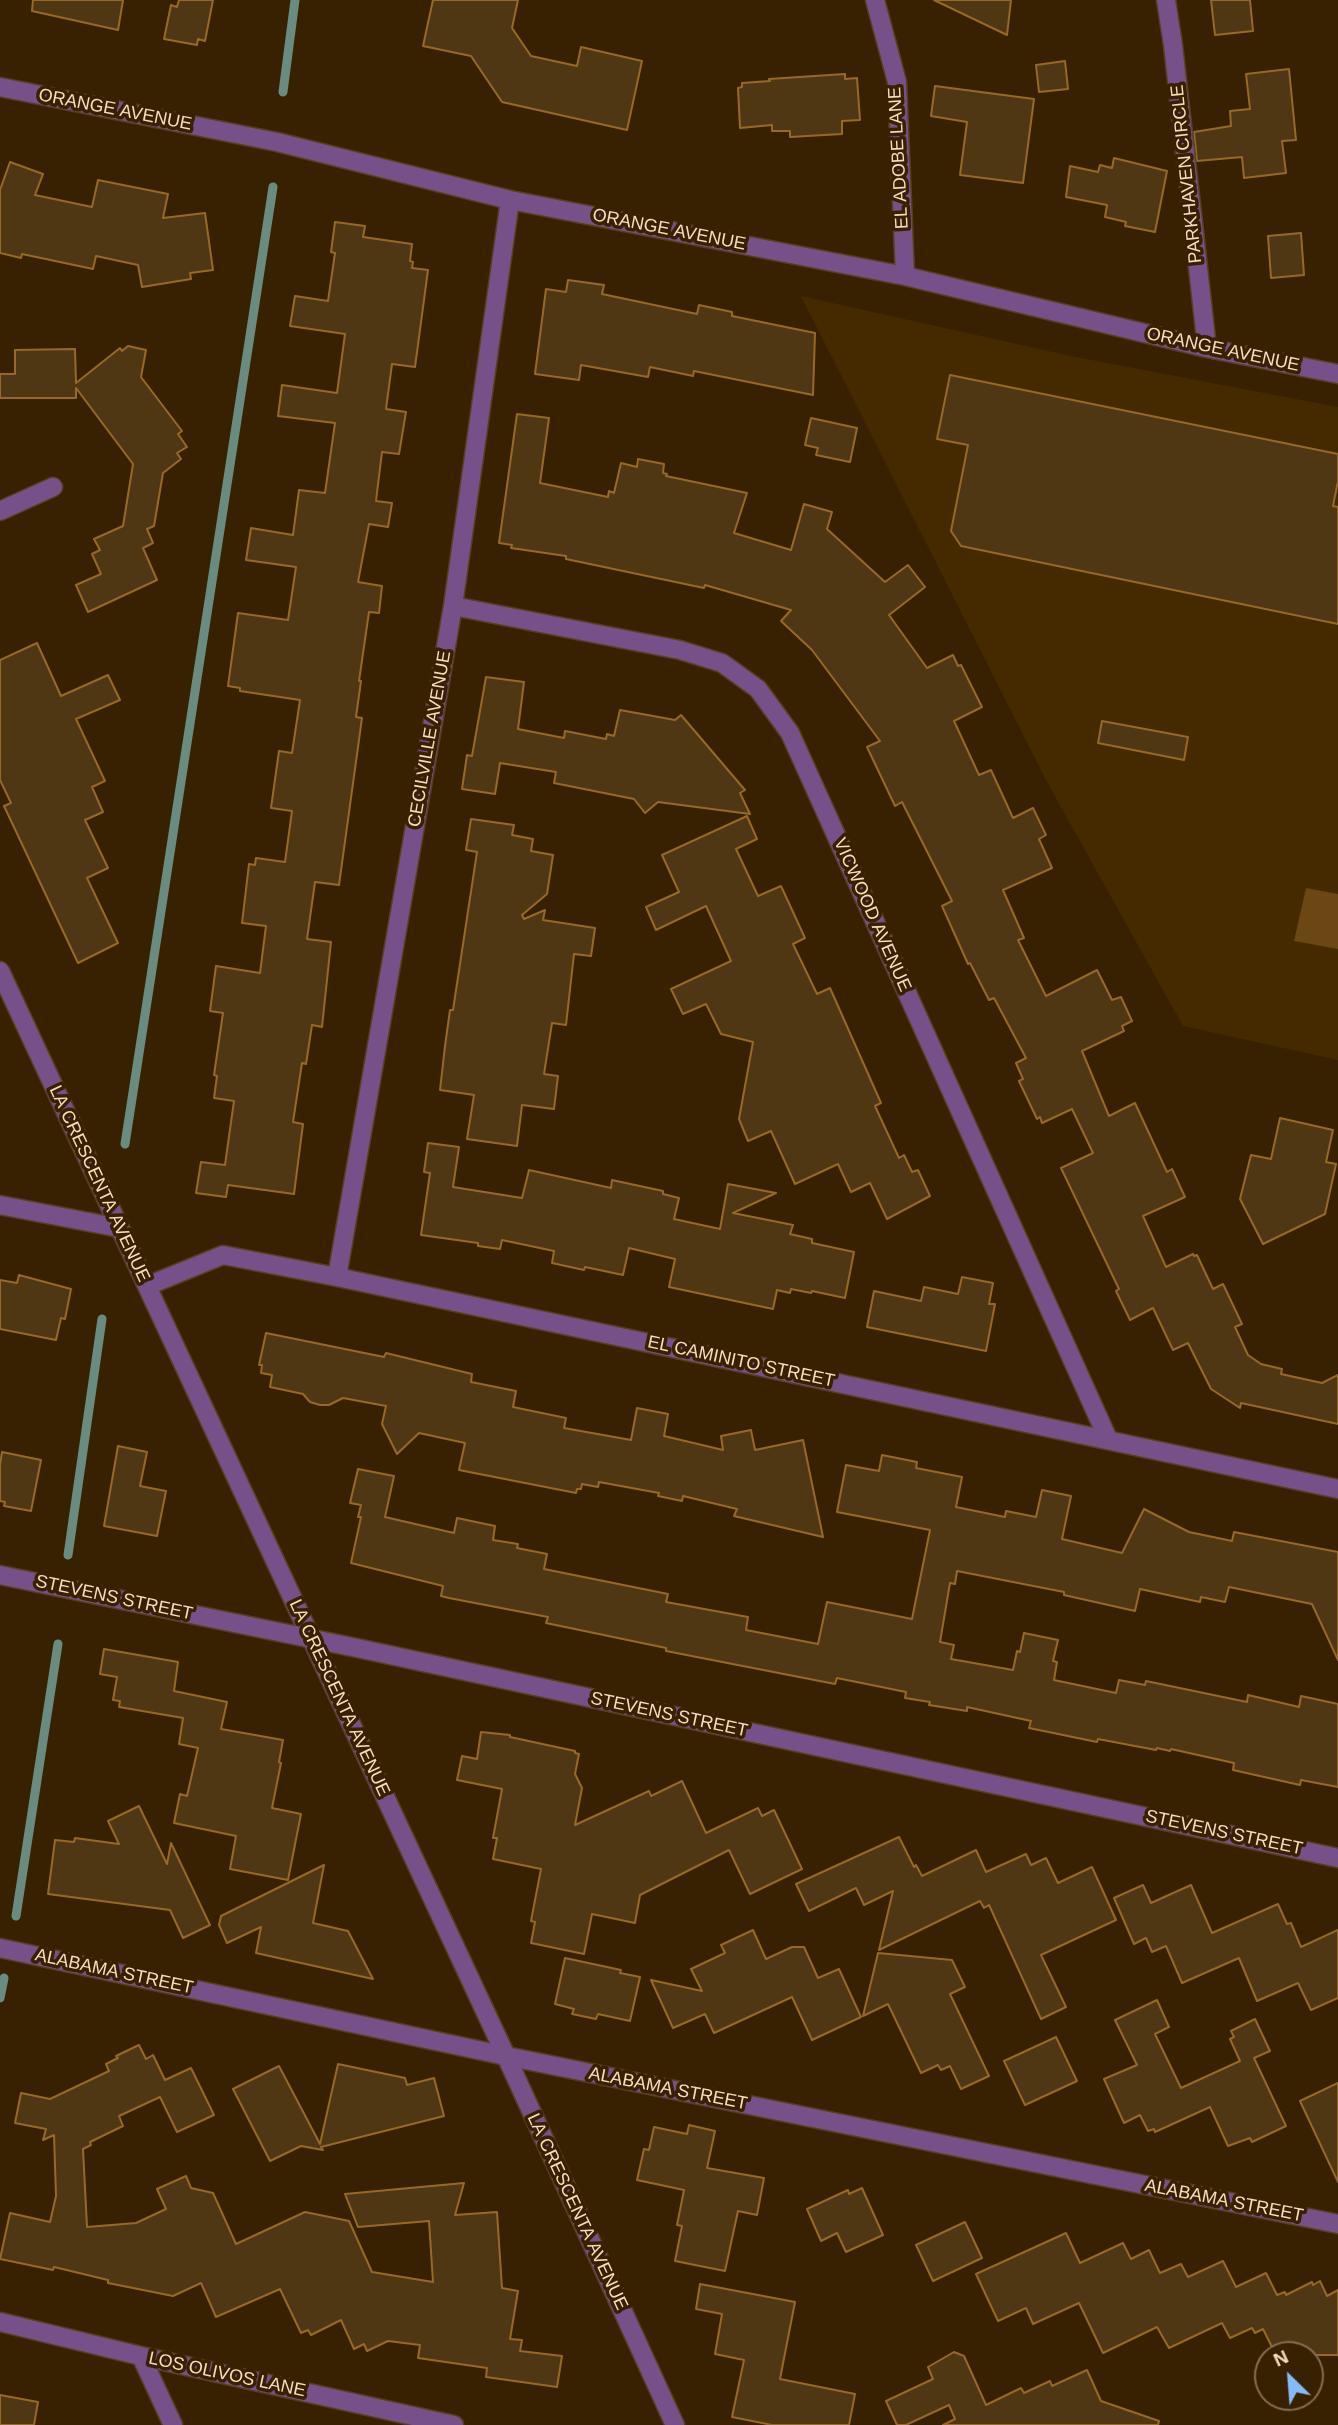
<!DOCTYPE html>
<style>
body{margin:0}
#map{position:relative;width:1338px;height:2425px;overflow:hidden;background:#382100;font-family:Arial,sans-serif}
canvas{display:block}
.north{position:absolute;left:1254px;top:2341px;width:70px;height:70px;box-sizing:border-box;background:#382100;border:2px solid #846c4c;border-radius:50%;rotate:335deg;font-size:19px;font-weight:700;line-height:28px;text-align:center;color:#f7ddbd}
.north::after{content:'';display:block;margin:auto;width:24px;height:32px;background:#84bcfb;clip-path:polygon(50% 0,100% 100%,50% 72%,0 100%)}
</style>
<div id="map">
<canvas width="1338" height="2425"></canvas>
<div class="north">N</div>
</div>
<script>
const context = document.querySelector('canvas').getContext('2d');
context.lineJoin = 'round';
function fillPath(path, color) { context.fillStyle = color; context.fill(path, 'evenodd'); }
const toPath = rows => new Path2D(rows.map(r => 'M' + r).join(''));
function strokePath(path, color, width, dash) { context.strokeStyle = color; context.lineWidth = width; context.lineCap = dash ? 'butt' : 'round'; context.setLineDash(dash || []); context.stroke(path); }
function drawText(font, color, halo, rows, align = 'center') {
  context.font = font + ' Arial,sans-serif'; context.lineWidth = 7; context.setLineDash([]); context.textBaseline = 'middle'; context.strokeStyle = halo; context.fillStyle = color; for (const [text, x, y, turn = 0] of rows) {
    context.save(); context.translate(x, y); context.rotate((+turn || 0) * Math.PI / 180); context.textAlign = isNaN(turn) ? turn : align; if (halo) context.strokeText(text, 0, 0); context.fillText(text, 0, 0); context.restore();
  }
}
const built = toPath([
 [801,296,1071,356,1338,407,1338,1060,1183,1026,1047,782]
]);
const green = toPath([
 [1306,888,1338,894,1338,949,1294,941]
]);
const stream = toPath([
 [283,92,295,0],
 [125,1144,273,187],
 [68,1555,102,1319],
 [16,1916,58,1644],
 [0,1998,4,1978]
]);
const building = toPath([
 [33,0,123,0,118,30,32,11,33,0],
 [179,0,213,0,205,41,198,39,197,45,164,39,171,5,177,7,179,0],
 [433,0,518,0,512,28,531,56,577,66,581,47,642,61,627,130,502,102,471,56,423,46,433,0],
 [934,0,1011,0,1007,35,934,0],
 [1211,0,1250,0,1253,31,1215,35,1211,0],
 [1065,61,1068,89,1039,92,1036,65,1065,61],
 [1289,69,1296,140,1282,141,1286,173,1244,178,1242,157,1197,161,1194,132,1231,126,1230,111,1250,109,1246,74,1289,69],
 [845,74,845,79,857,78,860,120,842,121,842,134,790,137,790,131,772,131,772,125,740,128,738,88,742,87,742,83,770,81,769,79,845,74],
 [935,86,1034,99,1023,183,960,175,967,122,931,116,935,86],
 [1114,158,1167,171,1155,232,1125,226,1126,222,1105,217,1107,205,1066,197,1070,166,1098,172,1100,165,1112,168,1114,158],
 [10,162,43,174,35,195,92,207,98,180,168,194,163,218,205,213,213,270,190,273,191,279,142,287,138,265,96,256,93,269,22,254,21,258,0,253,0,190,10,162],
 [335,222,365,226,363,237,412,244,410,261,413,262,412,268,428,270,415,367,392,364,386,409,406,412,399,454,382,452,376,501,392,503,388,527,369,524,358,582,382,586,379,613,369,612,359,681,361,681,356,717,362,718,339,885,315,882,307,939,331,942,322,1027,312,1025,306,1064,302,1063,293,1122,303,1124,294,1194,228,1185,226,1197,196,1193,201,1162,225,1165,234,1101,214,1098,217,1076,214,1075,223,1013,210,1011,216,966,260,973,266,926,242,923,249,864,255,865,256,858,285,862,292,811,271,808,279,751,292,753,300,700,240,691,240,688,228,686,238,613,288,620,296,567,246,560,251,528,293,535,299,490,325,493,335,423,278,416,282,385,337,393,345,334,290,326,295,296,328,301,335,253,331,252,335,222],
 [1301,233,1304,275,1271,278,1268,236,1301,233],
 [568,280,604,285,602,294,697,314,699,305,732,312,732,316,815,333,813,395,694,371,693,376,650,367,648,377,581,365,579,380,535,374,546,289,566,292,568,280],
 [128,346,146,350,141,377,182,431,178,434,187,447,177,453,181,459,163,473,154,526,147,529,153,543,143,548,157,580,88,612,76,585,101,574,92,554,100,550,94,539,123,526,133,464,76,388,76,398,0,398,0,374,15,374,15,350,75,349,76,383,120,348,122,351,128,346],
 [950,375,1338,454,1338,481,1333,506,1338,507,1338,624,961,546,951,531,968,445,937,439,950,375],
 [517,414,549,418,540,483,608,497,609,491,614,493,621,463,637,467,638,459,664,464,663,473,667,474,666,476,747,493,734,533,791,550,804,504,832,512,827,529,885,582,908,565,925,587,889,615,927,668,953,655,958,666,961,665,982,707,954,721,979,775,991,770,1013,818,1033,808,1046,835,1039,839,1052,868,1003,890,1024,938,1018,940,1046,996,1097,970,1112,1000,1121,997,1132,1021,1122,1026,1124,1031,1082,1051,1109,1116,1135,1103,1167,1172,1172,1169,1185,1197,1143,1216,1166,1267,1193,1254,1194,1256,1197,1255,1213,1289,1223,1284,1242,1324,1235,1327,1248,1355,1261,1364,1282,1369,1281,1374,1322,1383,1338,1375,1338,1424,1241,1403,1240,1408,1211,1389,1188,1343,1173,1350,1153,1308,1130,1320,1116,1291,1119,1289,1061,1168,1093,1153,1072,1109,1042,1123,1040,1117,1037,1119,1019,1081,1023,1079,1016,1063,1026,1058,994,998,989,1000,970,963,968,964,942,906,952,901,902,802,895,806,867,747,880,741,812,650,781,621,791,610,705,585,704,588,566,559,566,556,511,548,512,545,499,543,517,414],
 [811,418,857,428,850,462,816,455,818,448,805,445,811,418],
 [37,643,61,696,108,675,120,700,76,719,105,781,92,787,103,812,85,820,108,868,87,878,118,943,78,963,4,806,11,803,0,780,0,660,37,643],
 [486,677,524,682,518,729,564,738,565,731,606,739,607,734,614,736,620,710,675,720,681,715,745,790,740,793,750,814,658,802,645,813,634,799,554,783,556,772,500,763,495,794,462,789,467,755,472,756,486,677],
 [1102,721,1188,737,1184,760,1098,743,1102,721],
 [747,816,757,839,736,849,758,896,781,886,805,938,793,944,817,994,830,988,881,1103,875,1106,899,1158,904,1155,912,1172,918,1170,930,1196,887,1219,870,1183,851,1192,838,1164,795,1184,771,1131,748,1141,739,1119,753,1042,721,1034,706,1004,683,1014,671,989,731,961,706,906,656,930,646,907,679,892,662,855,747,816],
 [471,819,514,825,512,835,533,839,531,851,553,855,547,894,522,915,524,919,545,910,543,920,595,928,591,956,574,954,566,1025,552,1023,544,1074,558,1076,554,1109,522,1105,517,1146,467,1139,474,1095,440,1090,445,1046,450,1010,453,1010,477,852,466,850,471,819],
 [1280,1118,1333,1130,1326,1162,1336,1164,1325,1214,1263,1244,1240,1199,1251,1155,1271,1159,1280,1118],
 [428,1143,459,1147,453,1187,522,1198,529,1170,611,1188,612,1180,663,1191,663,1194,679,1198,674,1219,720,1229,728,1184,776,1193,733,1213,793,1225,790,1234,812,1239,812,1243,854,1252,845,1298,812,1291,811,1293,791,1289,790,1293,777,1290,773,1309,669,1287,675,1259,629,1248,623,1275,585,1267,584,1270,552,1263,554,1251,502,1240,500,1249,478,1246,478,1243,421,1235,430,1173,424,1172,428,1143],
 [19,1275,71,1289,65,1319,61,1318,56,1340,0,1329,0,1280,17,1283,19,1275],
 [962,1277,993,1283,989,1304,995,1304,986,1351,867,1327,874,1291,921,1301,924,1287,958,1294,962,1277],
 [266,1333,384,1357,386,1353,472,1374,471,1382,516,1391,513,1407,566,1418,564,1428,631,1440,637,1408,668,1414,664,1436,723,1450,721,1436,751,1430,755,1450,803,1440,823,1537,734,1516,737,1509,683,1496,682,1501,658,1496,659,1493,599,1482,598,1487,582,1484,581,1489,577,1489,576,1493,459,1470,465,1443,419,1433,397,1454,382,1424,386,1406,343,1398,329,1405,320,1405,310,1402,303,1394,270,1387,272,1375,261,1373,262,1365,259,1365,266,1333],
 [118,1446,147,1452,140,1486,166,1491,157,1536,104,1526,118,1446],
 [2,1452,41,1460,31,1511,4,1506,5,1502,0,1501,0,1465,2,1452],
 [882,1455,917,1462,916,1468,962,1477,956,1507,1005,1517,1006,1511,1036,1517,1042,1490,1071,1496,1062,1539,1122,1553,1144,1509,1189,1532,1232,1541,1234,1532,1338,1552,1338,1660,1312,1604,1229,1587,1225,1602,1201,1597,1200,1602,1140,1589,1135,1611,1064,1595,1064,1592,957,1571,955,1584,950,1583,940,1642,954,1645,951,1659,1013,1670,1017,1651,1020,1652,1024,1633,1058,1640,1053,1661,1057,1662,1054,1680,1116,1693,1119,1680,1145,1685,1146,1681,1247,1702,1248,1695,1299,1707,1301,1696,1338,1704,1338,1787,1301,1780,1300,1785,1233,1770,1234,1763,1171,1749,1170,1751,1157,1748,1156,1750,1098,1739,1097,1742,1029,1728,1031,1721,967,1707,967,1711,929,1705,930,1702,905,1698,906,1692,837,1678,835,1684,666,1651,666,1648,546,1623,548,1617,449,1598,441,1596,443,1586,351,1563,361,1517,358,1517,361,1505,350,1503,358,1469,394,1476,385,1517,454,1533,457,1518,495,1526,493,1540,518,1544,517,1548,547,1554,544,1569,668,1594,666,1602,748,1617,746,1630,818,1644,827,1602,912,1619,930,1530,837,1512,846,1465,879,1471,882,1455],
 [104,1649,178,1662,174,1691,227,1702,221,1729,283,1740,279,1762,281,1763,272,1808,301,1814,288,1880,230,1869,236,1836,174,1823,180,1794,187,1796,198,1748,179,1744,183,1718,119,1707,120,1701,113,1700,117,1677,100,1674,104,1649],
 [481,1732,510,1735,510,1737,575,1751,575,1753,579,1754,575,1774,582,1788,575,1825,649,1791,651,1796,682,1781,706,1833,758,1808,762,1816,774,1810,802,1869,750,1894,729,1850,640,1895,635,1923,592,1914,584,1954,531,1943,535,1922,531,1921,541,1869,493,1859,497,1838,493,1838,502,1789,457,1780,462,1756,477,1759,481,1732],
 [139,1806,167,1864,171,1843,210,1925,183,1938,170,1910,48,1894,55,1840,74,1842,75,1838,119,1844,108,1821,139,1806],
 [899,1837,914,1867,916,1865,922,1876,976,1850,986,1872,1026,1854,1031,1865,1046,1858,1058,1883,1092,1867,1116,1920,1041,1955,1066,2007,1041,2019,989,1905,984,1908,980,1901,879,1950,893,1891,864,1905,856,1888,809,1911,796,1884,899,1837],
 [324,1865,313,1923,348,1931,373,1979,256,1953,261,1927,227,1943,219,1925,221,1916,324,1865],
 [1143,1885,1151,1903,1191,1885,1212,1933,1278,1904,1287,1924,1291,1923,1301,1947,1338,1930,1338,1998,1311,2010,1298,1983,1257,2001,1239,1958,1182,1983,1166,1946,1152,1952,1146,1938,1134,1944,1114,1898,1143,1885],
 [753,1930,766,1959,792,1947,804,1947,818,1978,839,1969,861,2017,812,2040,792,1997,714,2033,705,2014,673,2028,651,1980,702,1991,691,1969,725,1953,721,1945,753,1930],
 [878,1953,952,1960,965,1987,950,1994,989,2076,961,2089,950,2066,941,2070,938,2065,921,2073,888,2004,863,2016,878,1953],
 [565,1958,621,1970,620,1973,640,1977,630,2021,598,2014,596,2019,572,2014,574,2009,555,2004,565,1958],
 [1157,2000,1169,2027,1155,2034,1181,2088,1240,2061,1230,2039,1234,2037,1231,2031,1255,2019,1270,2051,1254,2058,1286,2126,1252,2142,1250,2138,1228,2146,1210,2107,1155,2132,1154,2129,1148,2131,1140,2115,1124,2123,1104,2079,1137,2065,1115,2020,1157,2000],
 [1056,2037,1077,2081,1025,2105,1004,2061,1056,2037],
 [139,2045,146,2059,153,2055,165,2080,191,2068,214,2115,177,2132,160,2097,119,2116,123,2126,90,2142,91,2145,83,2149,87,2227,136,2223,166,2209,157,2189,186,2176,191,2188,213,2193,236,2244,305,2212,349,2221,372,2272,433,2282,429,2221,358,2227,345,2194,464,2183,455,2215,497,2212,502,2288,518,2291,510,2339,522,2340,520,2351,562,2356,557,2387,486,2377,487,2368,418,2358,420,2345,388,2341,367,2351,364,2344,354,2349,341,2320,311,2335,308,2330,301,2333,280,2289,216,2317,201,2283,173,2296,108,2283,108,2280,54,2267,53,2270,0,2259,10,2213,50,2222,56,2196,54,2135,43,2140,46,2129,15,2123,21,2093,50,2099,109,2071,106,2064,118,2058,116,2056,139,2045],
 [338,2064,405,2078,407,2085,434,2078,444,2116,321,2147,323,2150,301,2146,270,2161,233,2089,279,2066,320,2144,338,2064],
 [1338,2083,1338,2182,1300,2101,1338,2083],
 [689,2125,715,2131,707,2168,764,2178,757,2215,738,2211,725,2271,675,2261,682,2226,677,2225,684,2190,637,2180,644,2149,649,2150,654,2127,687,2134,689,2125],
 [862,2188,883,2235,846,2252,837,2233,821,2241,807,2209,848,2190,849,2194,862,2188],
 [965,2222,982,2258,933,2281,916,2245,965,2222],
 [1066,2233,1080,2263,1123,2243,1131,2259,1149,2250,1160,2273,1181,2264,1188,2277,1223,2261,1236,2287,1266,2273,1277,2295,1285,2292,1286,2295,1312,2282,1313,2285,1320,2281,1327,2296,1338,2290,1338,2355,1276,2355,1263,2329,1255,2333,1252,2328,1230,2338,1222,2323,1169,2348,1157,2327,1103,2353,1079,2303,1033,2324,1026,2308,998,2321,976,2274,1066,2233],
 [700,2284,795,2302,780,2379,855,2394,849,2425,772,2425,732,2417,744,2360,715,2354,722,2314,696,2309,700,2284],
 [954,2352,964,2356,986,2405,1021,2388,1024,2393,1050,2381,1052,2386,1087,2370,1101,2401,1159,2421,1158,2425,943,2425,955,2419,949,2405,906,2425,897,2425,886,2401,933,2379,928,2367,954,2352],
 [0,2395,38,2402,34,2425,0,2425,0,2395]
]);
const minor = toPath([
 [875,0,897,82,905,276],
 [1166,0,1173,45,1207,348],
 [0,87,277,142,510,200,905,276,1207,348,1338,374],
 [0,511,53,487],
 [453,606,680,650,722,663,758,689,790,733,1108,1439],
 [0,971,506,2056,675,2425],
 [0,1205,120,1228],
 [337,1277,453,606,510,200],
 [147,1286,223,1255,337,1277,1338,1489],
 [0,1575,357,1648,1338,1858],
 [0,1948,506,2056,1338,2224],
 [0,2322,141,2356,454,2425],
 [141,2356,173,2425]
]);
const streetNames = [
 ["ORANGE AVENUE",115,110,11],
 ["EL ADOBE LANE",899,158,-93],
 ["PARKHAVEN CIRCLE",1187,174,-96],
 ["ORANGE AVENUE",669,230,11],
 ["ORANGE AVENUE",1223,350,12],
 ["CECILVILLE AVENUE",430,739,-80],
 ["VICWOOD AVENUE",872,915,66],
 ["LA CRESCENTA AVENUE",99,1184,65],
 ["EL CAMINITO STREET",741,1362,12],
 ["STEVENS STREET",114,1598,12],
 ["LA CRESCENTA AVENUE",339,1698,65],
 ["STEVENS STREET",669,1715,12],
 ["STEVENS STREET",1224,1833,12],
 ["ALABAMA STREET",114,1972,12],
 ["ALABAMA STREET",668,2089,11],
 ["ALABAMA STREET",1224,2201,11],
 ["LA CRESCENTA AVENUE",577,2212,65],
 ["LOS OLIVOS LANE",227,2375,12]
];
fillPath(built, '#452a00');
fillPath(green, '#6b4813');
strokePath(stream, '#698b80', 9);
fillPath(building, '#503713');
strokePath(building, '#986926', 2);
strokePath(minor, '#573f1e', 21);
strokePath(minor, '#755089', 18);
drawText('18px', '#f7ddbd', '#382100', streetNames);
</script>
